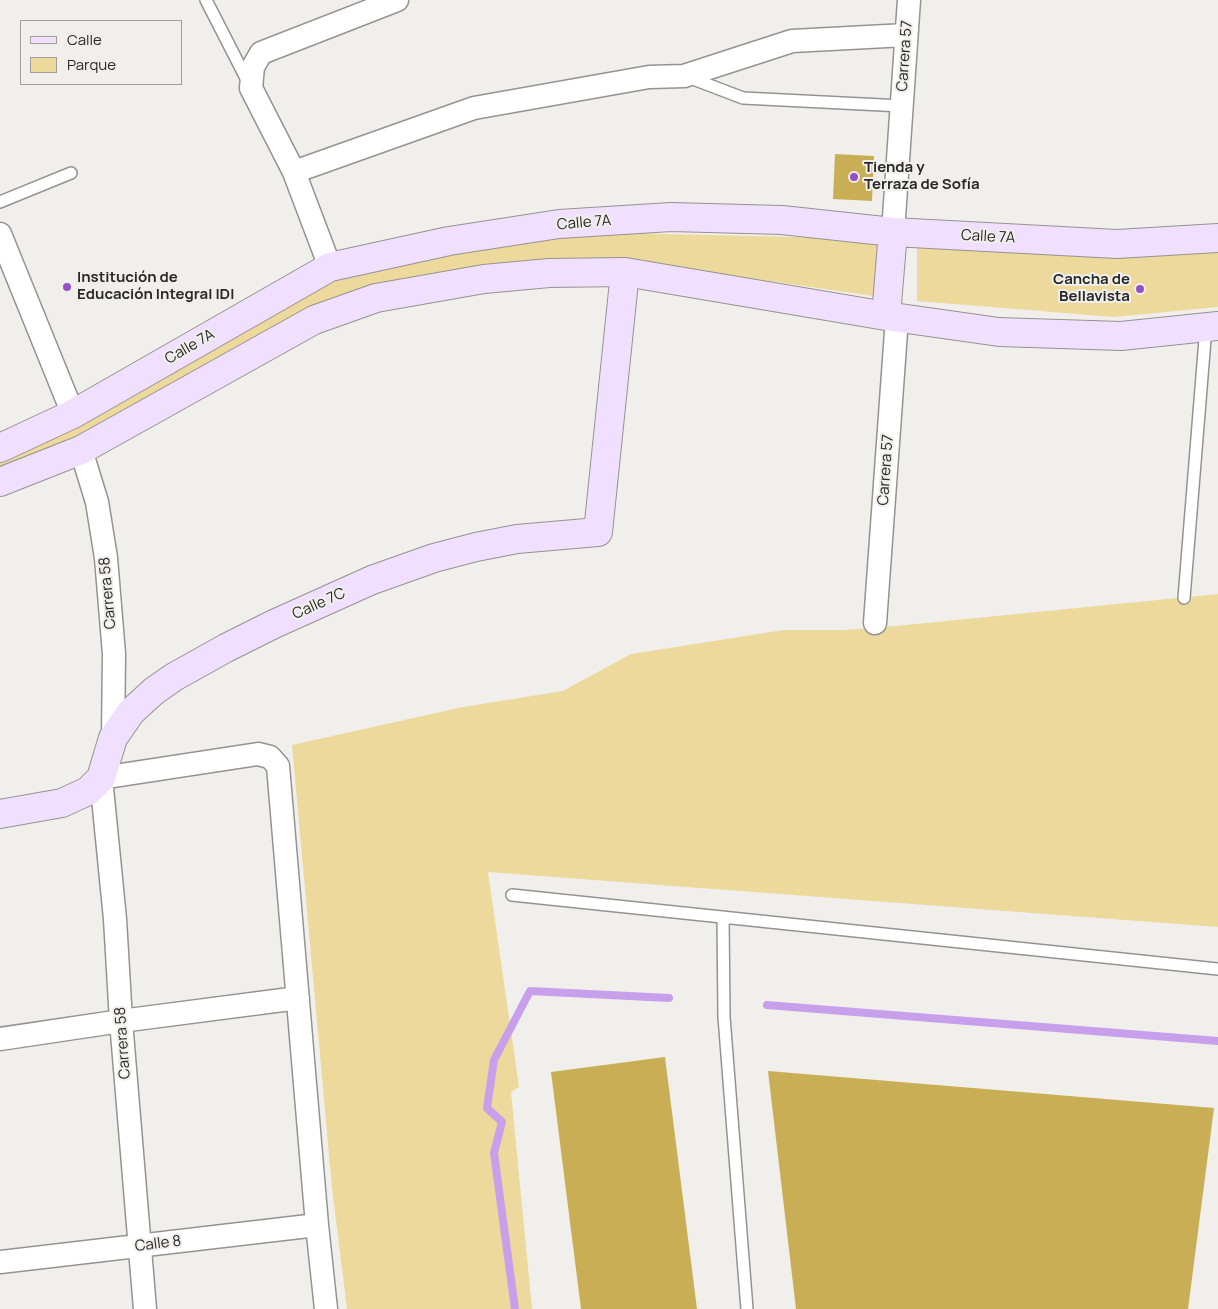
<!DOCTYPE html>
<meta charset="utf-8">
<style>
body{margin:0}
#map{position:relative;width:1218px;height:1309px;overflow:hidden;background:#f0efeb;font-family:Manrope,sans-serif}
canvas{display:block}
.legend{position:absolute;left:20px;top:20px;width:162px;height:65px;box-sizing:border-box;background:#f0efeb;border:1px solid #a09f9c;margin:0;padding:6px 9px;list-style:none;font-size:15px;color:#282826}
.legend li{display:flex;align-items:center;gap:10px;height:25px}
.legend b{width:25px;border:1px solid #a09f9c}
</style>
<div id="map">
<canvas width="1218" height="1309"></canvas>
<ul class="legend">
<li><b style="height:6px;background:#f0dffe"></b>Calle</li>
<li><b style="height:14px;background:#edd99c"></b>Parque</li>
</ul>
</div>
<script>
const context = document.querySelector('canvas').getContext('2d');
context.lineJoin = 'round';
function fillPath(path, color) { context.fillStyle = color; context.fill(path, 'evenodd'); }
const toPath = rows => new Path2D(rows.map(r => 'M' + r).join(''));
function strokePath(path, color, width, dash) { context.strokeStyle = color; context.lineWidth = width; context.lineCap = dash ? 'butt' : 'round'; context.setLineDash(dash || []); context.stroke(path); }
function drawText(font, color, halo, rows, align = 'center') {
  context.font = font + ' Manrope,sans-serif'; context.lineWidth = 4; context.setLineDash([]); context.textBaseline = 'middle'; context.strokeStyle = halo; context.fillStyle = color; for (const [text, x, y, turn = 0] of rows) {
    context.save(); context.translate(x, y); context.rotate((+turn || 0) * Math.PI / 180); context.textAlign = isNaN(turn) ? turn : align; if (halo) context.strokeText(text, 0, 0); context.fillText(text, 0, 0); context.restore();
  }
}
const green = toPath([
 [624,233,881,239,873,296,625,260,345,299,159,397,0,474,0,460,96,418,338,278,479,248,535,240],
 [917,241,1218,246,1218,307,1114,317,917,301],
 [1218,594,1218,927,488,872,519,1087,511,1092,532,1309,347,1309,332,1188,292,745,463,707,563,691,631,654,784,630,844,630,896,626]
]);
const stream = toPath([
 [767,1005,1218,1041],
 [515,1309,494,1153,502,1122,487,1108,494,1060,530,991,669,998]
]);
const building = toPath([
 [835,154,874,156,872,201,833,199],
 [665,1057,697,1309,581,1309,551,1072],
 [768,1071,1214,1108,1188,1309,796,1309]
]);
const lane = toPath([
 [206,0,248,82],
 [688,77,743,98,902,106],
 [0,202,71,173],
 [1184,598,1206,327],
 [512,895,1218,969],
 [723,917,724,1017,747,1309]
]);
const street = toPath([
 [294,172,474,108,649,77,684,76,792,41,906,35],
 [893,232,909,0],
 [0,234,73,414],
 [330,267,294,172,251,88,253,67,261,53,397,0],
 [81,450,97,502,106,558,114,654,113,738],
 [875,623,897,318],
 [0,1039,121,1021,298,998],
 [0,1262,317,1225],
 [145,1309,121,1021,115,919,101,778,258,754,270,757,278,766,317,1225,326,1309]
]);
const secondary = toPath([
 [886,316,893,232],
 [0,448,73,414,330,267,449,241,559,224,671,217,782,220,893,232,1117,244,1218,238],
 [0,482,81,450,314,320,376,298,484,279,549,273,625,272,886,316,999,332,1121,336,1218,326],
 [0,814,62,803,88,791,101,778,113,738,131,712,154,691,174,677,226,648,274,624,372,580,434,558,476,547,517,539,598,532,625,272]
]);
const markers = [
 [854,177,5,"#9450c5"],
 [67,287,5,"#9450c5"],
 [1140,289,5,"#9450c5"]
];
const streetNames = [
 ["Carrera 57",905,56,-86],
 ["Calle 7A",584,223,-5],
 ["Calle 7A",988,237,3],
 ["Calle 7A",190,347,-30],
 ["Carrera 57",886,470,-86],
 ["Carrera 58",108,593,-95],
 ["Calle 7C",319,604,-24],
 ["Carrera 58",123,1043,-94],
 ["Calle 8",158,1244,-7]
];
const poiNames = [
 ["Tienda y",864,168],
 ["Terraza de Sofía",864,185],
 ["Institución de",77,278],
 ["Educación Integral IDI",77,295],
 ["Cancha de",1130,280,"right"],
 ["Bellavista",1130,297,"right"]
];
fillPath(green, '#edd99c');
strokePath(stream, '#c89feb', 8);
fillPath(building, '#caae55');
strokePath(lane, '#949390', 14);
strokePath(street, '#949390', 25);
strokePath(secondary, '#949390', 30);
strokePath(lane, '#fff', 11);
strokePath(street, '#fff', 22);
strokePath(secondary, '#f0dffe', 28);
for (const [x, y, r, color] of markers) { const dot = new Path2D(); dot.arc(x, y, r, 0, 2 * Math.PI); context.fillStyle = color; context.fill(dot); strokePath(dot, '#f0efeb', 2); }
drawText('15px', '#282826', '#f0efeb', streetNames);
drawText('bold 15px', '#282826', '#f0efeb', poiNames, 'left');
</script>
